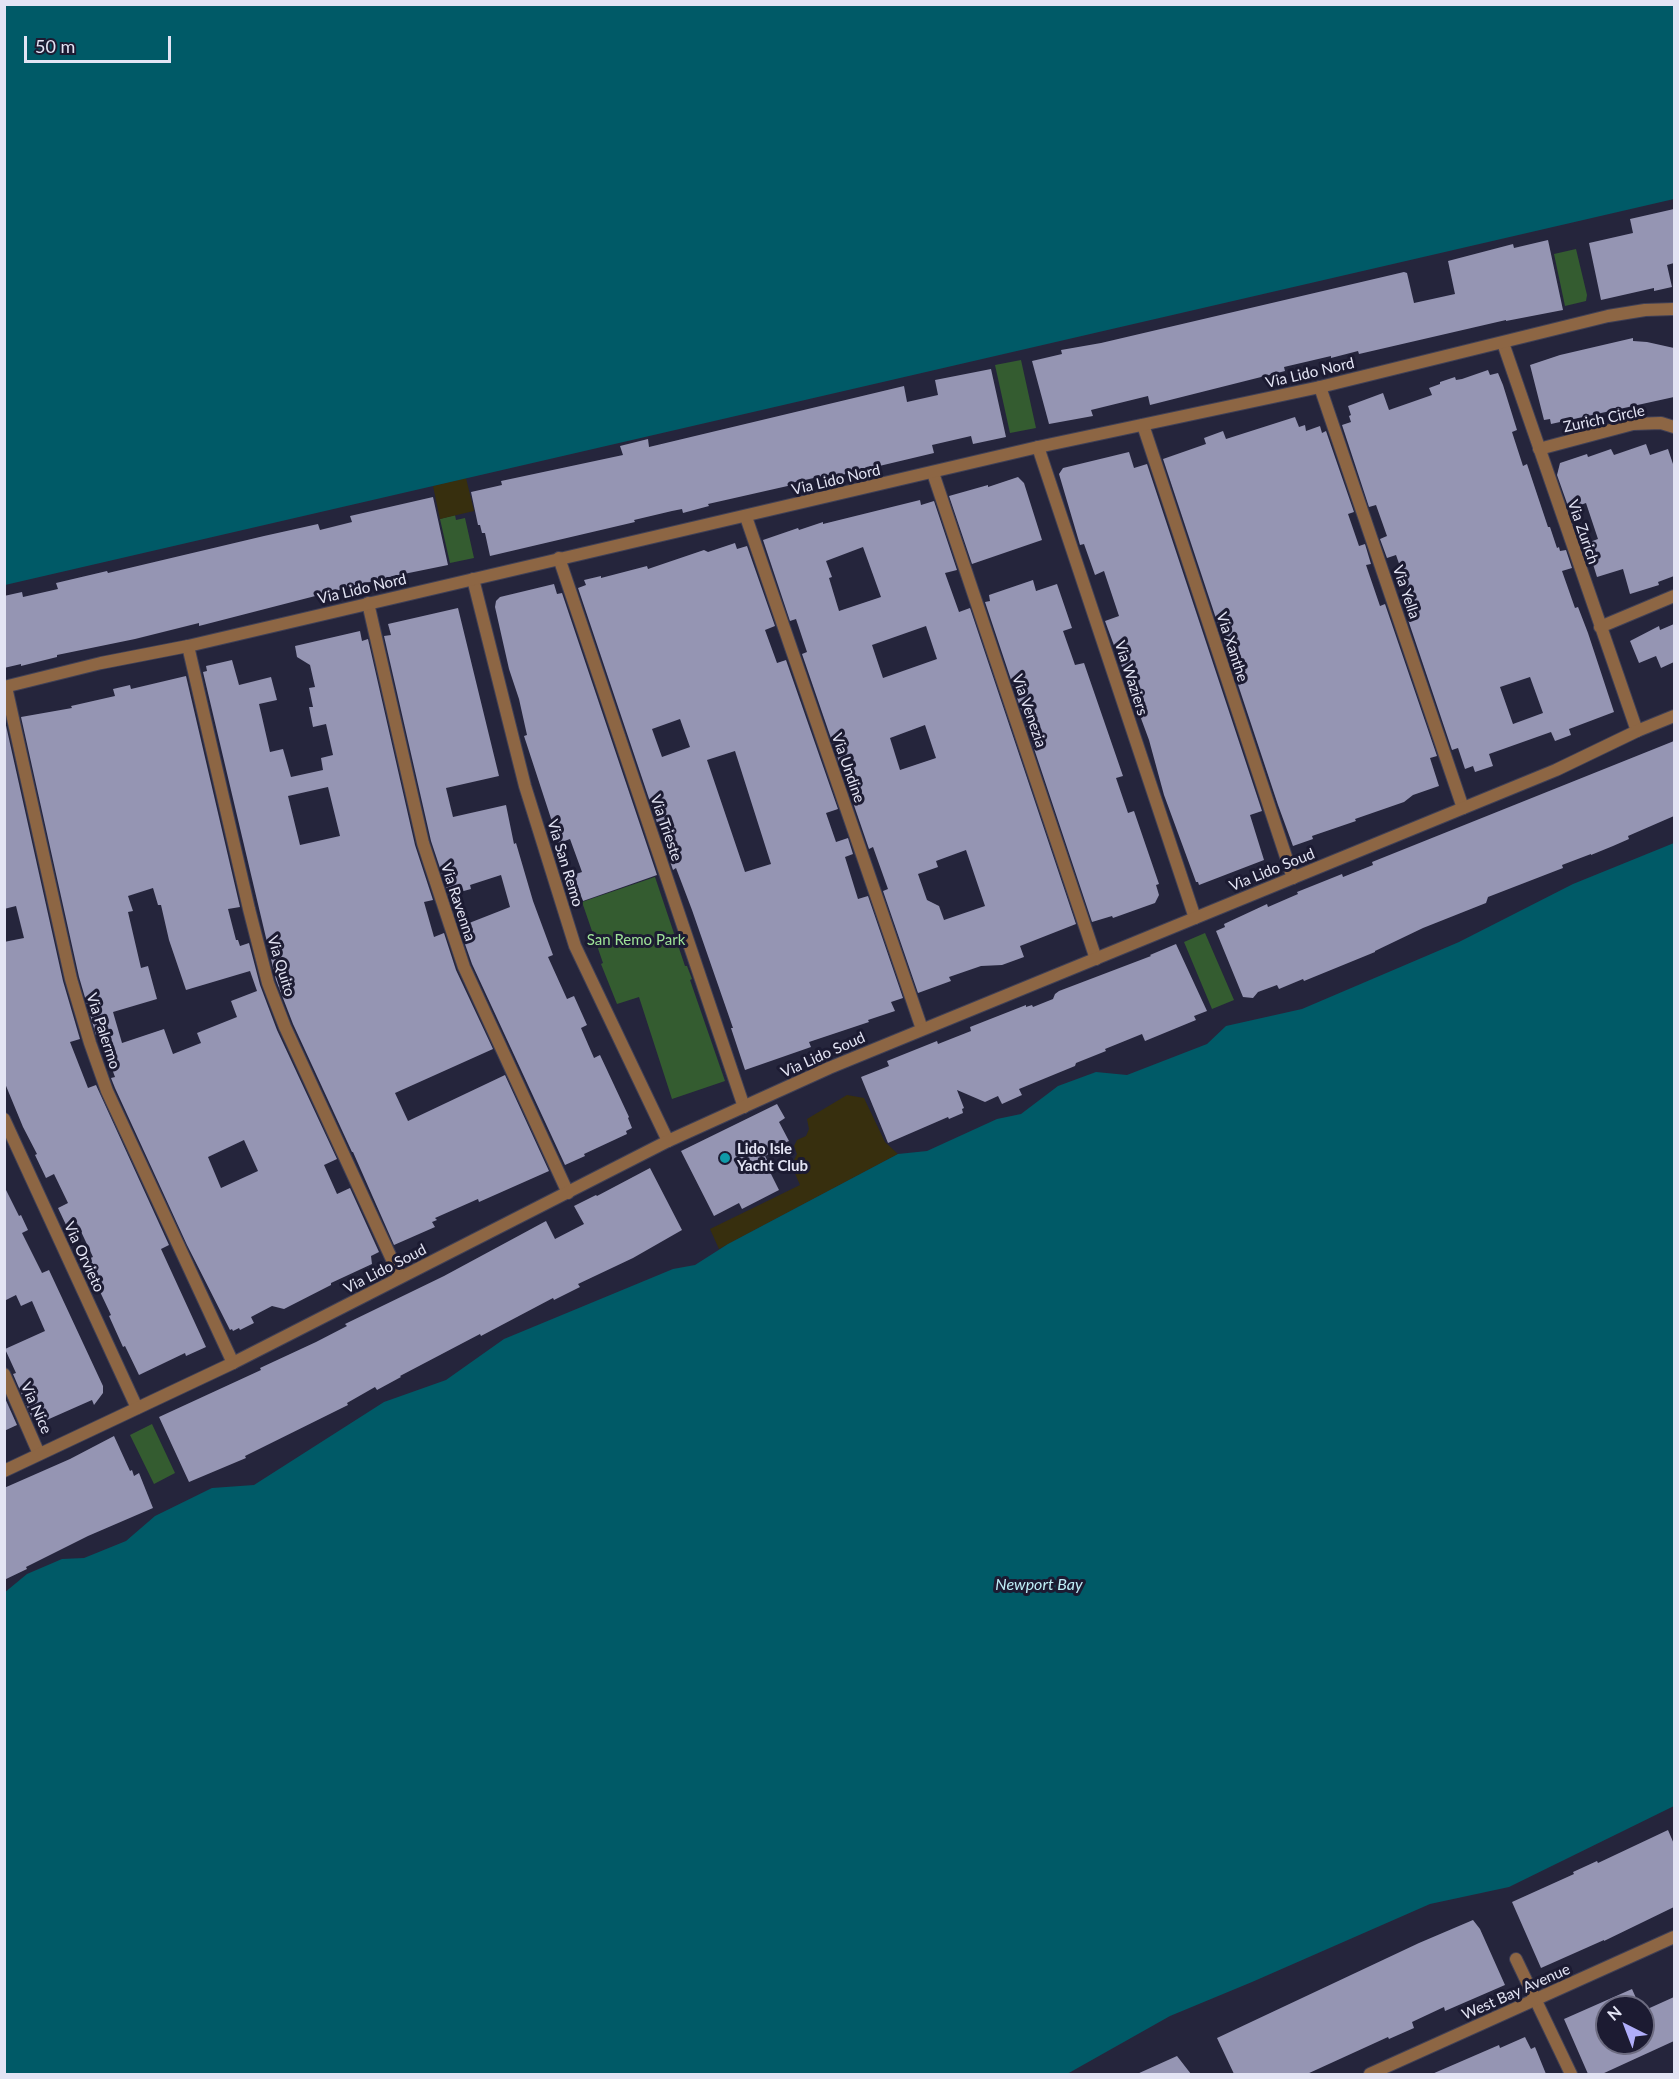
<!DOCTYPE html>
<style>
body{margin:0}
#map{position:relative;width:1679px;height:2079px;overflow:hidden;background:#25253c;font-family:Lato,sans-serif}
canvas{display:block}
.frame{position:absolute;inset:0;border:6px solid #e3e4f4;pointer-events:none}
.north{position:absolute;left:1595px;top:1995px;width:60px;height:60px;box-sizing:border-box;background:#1c1b32;border:2px solid #6c6b80;border-radius:50%;rotate:318deg;font-size:16px;font-weight:700;line-height:24px;text-align:center;color:#e3e4f4}
.north::after{content:'';display:block;margin:auto;width:21px;height:27px;background:#b0aefa;clip-path:polygon(50% 0,100% 100%,50% 72%,0 100%)}
.scale{position:absolute;left:24px;top:36px;width:147px;height:27px;box-sizing:border-box;border:3px solid #e3e4f4;border-top:0;padding-left:8px;font-size:18px;line-height:21px;white-space:nowrap;color:#e3e4f4;-webkit-text-stroke:4px #1c1b32;paint-order:stroke}
</style>
<div id="map">
<canvas width="1679" height="2079"></canvas>
<div class="frame"></div>
<div class="north">N</div>
<div class="scale">50 m</div>
</div>
<script>
const context = document.querySelector('canvas').getContext('2d');
context.lineJoin = 'round';
function fillPath(path, color) { context.fillStyle = color; context.fill(path, 'evenodd'); }
const toPath = rows => new Path2D(rows.map(r => 'M' + r).join(''));
function strokePath(path, color, width, dash) { context.strokeStyle = color; context.lineWidth = width; context.lineCap = dash ? 'butt' : 'round'; context.setLineDash(dash || []); context.stroke(path); }
function drawText(font, color, halo, rows, align = 'center') {
  context.font = font + ' Lato,sans-serif'; context.lineWidth = 6; context.setLineDash([]); context.textBaseline = 'middle'; context.strokeStyle = halo; context.fillStyle = color; for (const [text, x, y, turn = 0] of rows) {
    context.save(); context.translate(x, y); context.rotate((+turn || 0) * Math.PI / 180); context.textAlign = isNaN(turn) ? turn : align; if (halo) context.strokeText(text, 0, 0); context.fillText(text, 0, 0); context.restore();
  }
}
const green = toPath([
 [1576,249,1587,295,1586,301,1565,306,1554,254],
 [1021,360,1036,428,1010,433,995,365],
 [455,515,456,520,465,518,474,558,450,563,440,519],
 [655,877,685,966,687,966,692,979,690,980,725,1081,672,1099,639,997,617,1004,601,964,603,963,582,902],
 [1205,933,1234,1000,1212,1009,1184,942],
 [152,1424,175,1473,154,1484,130,1435]
]);
const sand = toPath([
 [466,478,474,511,440,519,433,486],
 [847,1095,864,1098,885,1142,898,1154,719,1249,710,1229,800,1185,790,1162,794,1160,797,1154,794,1146,797,1140,806,1136,809,1129,807,1119]
]);
const water = toPath([
 [4,5,1674,5,1674,199,5,585],
 [1674,843,1674,1806,1509,1887,1430,1904,1252,1982,1170,2016,1067,2074,5,2074,4,1593,27,1574,62,1559,84,1558,126,1541,155,1516,212,1488,254,1485,384,1402,446,1380,504,1339,673,1269,695,1265,728,1244,898,1154,927,1151,997,1119,1021,1114,1058,1086,1096,1072,1127,1075,1207,1044,1226,1026,1302,1009,1459,942,1573,884]
]);
const building = toPath([
 [1674,209,1674,263,1667,265,1672,287,1654,291,1654,288,1601,300,1589,243,1633,233,1630,219],
 [1548,240,1563,310,1506,321,1506,320,1359,354,1358,351,1331,358,1331,356,1284,367,1285,371,1150,405,1148,396,1091,410,1093,416,1049,424,1032,361,1062,354,1061,350,1101,343,1404,272,1407,273,1414,303,1455,294,1448,261,1513,244,1514,248],
 [1633,338,1633,341,1647,342,1674,348,1674,397,1551,424,1550,419,1544,420,1530,365,1560,355],
 [991,369,1006,437,973,444,971,436,932,445,934,453,833,477,832,474,791,483,792,485,708,504,709,506,683,513,682,509,672,511,634,520,635,522,490,556,485,533,482,533,480,525,478,525,471,492,502,485,501,481,623,455,620,446,648,439,649,447,904,386,907,402,938,395,935,380],
 [1488,370,1490,375,1498,373,1503,385,1517,430,1512,432,1523,466,1527,464,1548,527,1550,527,1557,548,1559,547,1560,551,1566,550,1572,568,1562,571,1575,608,1578,607,1588,633,1614,712,1569,729,1571,735,1555,741,1551,732,1489,754,1493,766,1475,772,1473,766,1465,769,1458,748,1452,750,1401,599,1410,595,1396,555,1387,558,1380,539,1387,536,1376,505,1369,507,1342,425,1351,422,1349,416,1351,415,1348,406,1383,393,1389,410,1432,395,1429,388,1440,384,1440,382,1455,377,1456,380,1462,379],
 [1530,677,1543,713,1513,724,1500,687],
 [1295,417,1299,427,1305,425,1306,431,1320,426,1322,433,1326,431,1354,512,1348,514,1359,546,1365,544,1371,564,1366,565,1380,606,1385,604,1437,756,1430,758,1439,786,1413,795,1404,802,1355,819,1356,821,1312,836,1313,839,1293,846,1278,805,1163,459,1206,444,1204,438,1223,431,1226,439],
 [1646,444,1650,455,1668,449,1674,467,1674,576,1658,582,1659,585,1630,594,1623,569,1597,577,1592,561,1588,563,1581,545,1598,539,1586,503,1569,509,1557,475,1560,463,1587,454,1588,457,1611,449,1614,455],
 [1129,452,1134,468,1147,464,1262,811,1250,815,1264,860,1199,885,1198,882,1196,882,1164,795,1149,740,1105,621,1119,616,1104,571,1095,575,1084,544,1080,545,1059,474,1063,468],
 [1018,477,1024,483,1042,540,972,564,949,496,988,485,988,487],
 [433,497,448,565,389,577,199,626,199,623,135,639,57,655,57,657,21,666,21,664,4,668,4,596,22,592,23,597,58,589,56,583,107,571,108,573,264,536,318,524,320,530,352,522,350,516],
 [920,500,921,505,934,501,957,570,945,573,959,612,970,608,1076,924,1020,946,1024,957,1002,965,981,966,949,977,951,981,918,993,883,891,888,889,873,847,869,849,802,654,807,652,796,619,790,621,763,540,798,528,799,530,823,522,823,524],
 [863,547,881,597,839,611,829,578,832,577,826,561],
 [926,626,937,659,883,678,872,645],
 [925,725,936,758,900,770,890,738],
 [966,850,985,906,944,920,939,906,927,900,918,874,938,867,936,861],
 [735,543,737,549,747,546,775,626,765,630,777,663,786,660,838,809,826,813,836,842,848,838,853,854,845,857,858,899,868,896,903,998,891,1002,895,1011,868,1020,869,1022,809,1042,811,1047,745,1070,731,1028,733,1028,692,910,676,868,673,870,578,588,586,585,584,580,601,576,601,578,647,566,648,569,704,550,708,552],
 [680,719,690,747,662,757,652,729],
 [735,751,771,864,745,872,707,760],
 [1033,580,1036,591,1057,584,1072,628,1063,631,1075,665,1084,663,1123,776,1116,778,1128,813,1134,811,1159,884,1156,885,1159,895,1155,903,1113,918,1112,916,1092,922,985,602,990,601,989,595],
 [554,584,557,594,562,593,657,875,583,901,573,875,582,872,570,839,559,843,524,736,527,735,519,699,509,669,495,607,496,601,500,597],
 [458,608,499,776,446,788,453,817,506,805,514,844,516,843,533,901,553,955,548,957,567,999,574,996,587,1025,581,1028,594,1058,600,1055,629,1117,628,1118,632,1128,626,1131,627,1134,584,1154,585,1156,565,1165,472,964,459,927,510,907,501,875,470,885,471,889,449,895,431,841,384,636,391,635,388,624],
 [1674,624,1674,662,1661,668,1656,656,1639,663,1630,641,1659,626,1660,630],
 [360,631,362,641,368,639,415,845,433,900,424,902,434,937,444,933,456,970,493,1049,395,1093,408,1121,505,1075,549,1171,479,1202,478,1199,435,1218,437,1220,432,1222,435,1227,394,1245,353,1152,352,1152,293,1024,276,980,203,672,207,671,206,666,232,660,239,685,271,677,277,700,259,704,270,752,283,749,291,777,323,770,321,758,333,755,326,724,313,727,309,707,313,707,309,688,315,687,310,665,297,657,295,646],
 [328,787,340,836,300,845,288,796],
 [186,676,240,907,228,909,236,940,238,940,240,946,249,943,260,985,277,1030,337,1159,324,1165,337,1194,350,1188,379,1252,371,1256,372,1264,331,1283,331,1285,284,1309,272,1306,251,1317,254,1323,240,1330,239,1328,233,1331,232,1329,230,1330,187,1245,115,1088,111,1078,115,1077,99,1034,96,1035,79,977,21,717,72,708,71,706,115,696,113,689,130,685,131,689],
 [153,888,158,905,161,905,169,940,186,990,250,971,257,991,231,1001,237,1017,197,1033,201,1043,173,1054,164,1029,122,1043,113,1012,157,999,148,966,141,968,128,912,133,911,128,896],
 [244,1140,258,1171,221,1188,208,1157],
 [5,721,63,981,80,1039,70,1042,88,1088,96,1085,169,1245,161,1249,206,1347,186,1356,185,1353,139,1375,125,1346,123,1347,109,1316,111,1315,85,1260,93,1257,77,1223,67,1227,58,1208,68,1203,54,1174,46,1178,35,1155,37,1154,23,1127,4,1081,4,942,24,938,16,906,4,909],
 [1674,741,1674,816,1628,836,1629,839,1613,846,1591,855,1591,854,1562,865,1563,868,1488,897,1486,903,1423,928,1375,951,1375,952,1304,981,1303,979,1279,989,1277,985,1258,992,1253,998,1243,997,1216,931,1225,927,1224,924,1267,904,1268,907,1298,894,1297,892,1342,874,1343,877,1373,865,1372,862],
 [1176,944,1207,1011,1194,1016,1196,1020,1145,1041,1142,1034,1105,1049,1106,1051,1076,1063,1075,1066,1019,1089,1022,1095,1002,1104,998,1096,985,1102,957,1090,964,1108,962,1109,963,1113,949,1119,948,1117,888,1143,861,1077,889,1066,887,1061,937,1041,938,1044,971,1031,970,1027,1026,1005,1026,1007,1032,1005,1033,1007,1053,999,1055,994,1059,991,1151,956,1150,955],
 [777,1104,785,1118,779,1122,789,1141,782,1144,783,1147,765,1156,767,1160,765,1162,779,1190,742,1209,739,1203,714,1216,681,1151],
 [650,1168,682,1230,633,1258,578,1284,580,1287,554,1300,553,1298,481,1336,480,1334,400,1376,401,1377,377,1390,375,1387,347,1403,348,1405,245,1456,246,1458,189,1482,159,1417,261,1370,260,1368,316,1342,347,1326,345,1324,444,1276,546,1221,555,1239,584,1224,574,1206,596,1195,597,1196],
 [4,1186,19,1216,21,1215,28,1230,22,1233,42,1273,49,1270,103,1386,103,1393,94,1405,92,1400,40,1423,39,1421,36,1423,34,1417,32,1418,13,1374,16,1373,5,1349,45,1331,32,1301,21,1306,16,1295,4,1301],
 [4,1396,17,1425,4,1431],
 [114,1436,130,1471,132,1470,134,1476,139,1473,153,1508,88,1536,26,1567,27,1569,4,1580,4,1488,70,1459],
 [1668,1830,1674,1844,1674,1907,1604,1941,1604,1940,1541,1968,1512,1902,1574,1874,1573,1872,1597,1861,1598,1863],
 [1473,1920,1480,1929,1505,1985,1445,2011,1444,2007,1412,2022,1414,2028,1389,2039,1388,2037,1307,2074,1234,2074,1217,2038,1419,1943],
 [1632,1989,1640,2007,1607,2007,1607,2043,1643,2043,1643,2011,1674,1997,1674,2041,1602,2074,1588,2074,1564,2019],
 [1525,2037,1531,2049,1535,2047,1546,2074,1432,2074,1499,2045,1500,2048],
 [1177,2056,1191,2074,1137,2074]
]);
const minor = toPath([
 [1503,343,1637,731],
 [1320,387,1463,808],
 [1143,425,1293,878],
 [1038,447,1195,918],
 [1539,449,1633,424,1661,423,1674,427],
 [933,473,1096,959],
 [746,517,922,1029],
 [559,558,744,1107],
 [473,579,525,786,575,946,668,1141],
 [368,603,423,843,449,922,464,967,568,1193],
 [1600,627,1674,596],
 [188,646,249,909,268,983,285,1027,400,1277],
 [6,687,71,979,90,1043,107,1091,233,1363],
 [4,1119,137,1408],
 [4,1374,39,1454],
 [1516,1959,1571,2074]
]);
const tertiary = toPath([
 [4,687,101,663,188,646,1038,447,1320,387,1608,316,1645,310,1674,309],
 [4,1471,233,1363,668,1141,829,1068,1556,770,1637,731,1674,716],
 [1370,2074,1674,1937]
]);
const markers = [
 [725,1158,6,"#0f9aa8"]
];
const streetNames = [
 ["Via Lido Nord",1310,373,-13],
 ["Zurich Circle",1604,419,-12],
 ["Via Lido Nord",836,480,-13],
 ["Via Zurich",1583,532,71],
 ["Via Lido Nord",362,589,-13],
 ["Via Yella",1406,592,71],
 ["Via Xanthe",1232,647,72],
 ["Via Waziers",1131,678,72],
 ["Via Venezia",1029,711,71],
 ["Via Undine",848,768,71],
 ["Via Trieste",666,828,71],
 ["Via San Remo",565,863,73],
 ["Via Lido Soud",1272,870,-22],
 ["Via Ravenna",458,902,72],
 ["Via Quito",281,966,73],
 ["Via Palermo",103,1031,72],
 ["Via Lido Soud",823,1055,-24],
 ["Via Orvieto",84,1257,65],
 ["Via Lido Soud",385,1269,-27],
 ["Via Nice",36,1408,66],
 ["West Bay Avenue",1516,1992,-24]
];
const parkNames = [
 ["San Remo Park",636,940]
];
const poiNames = [
 ["Lido Isle",737,1149],
 ["Yacht Club",737,1166]
];
const waterNames = [
 ["Newport Bay",1039,1585]
];
fillPath(green, '#345c30');
fillPath(sand, '#372f0e');
fillPath(water, '#005a67');
fillPath(building, '#9595b3');
strokePath(minor, '#404056', 14);
strokePath(tertiary, '#404056', 14);
strokePath(minor, '#8d6644', 12);
strokePath(tertiary, '#8d6644', 12);
for (const [x, y, r, color] of markers) { const dot = new Path2D(); dot.arc(x, y, r, 0, 2 * Math.PI); context.fillStyle = color; context.fill(dot); strokePath(dot, '#1c1b32', 2); }
drawText('15px', '#e3e4f4', '#1c1b32', streetNames);
drawText('15px', '#9fe498', '#1c1b32', parkNames);
drawText('bold 15px', '#e3e4f4', '#1c1b32', poiNames, 'left');
drawText('italic 16px', '#bfeef7', '#1c1b32', waterNames);
</script>
